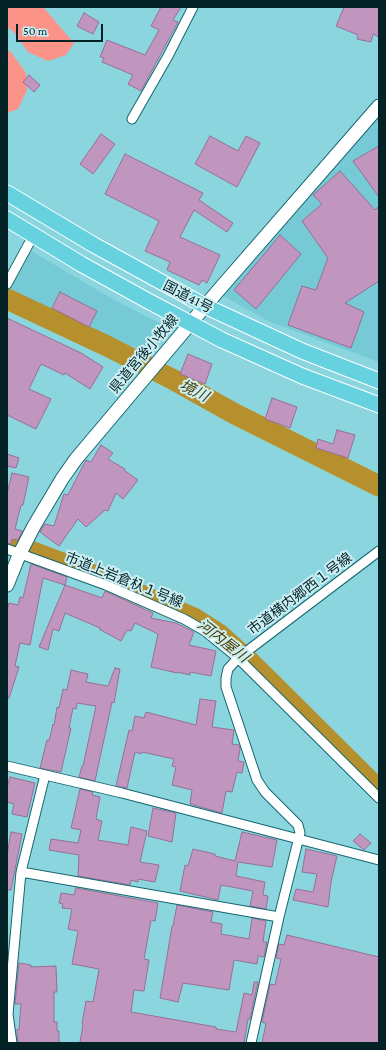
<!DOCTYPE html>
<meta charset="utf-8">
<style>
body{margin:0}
#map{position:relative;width:386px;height:1050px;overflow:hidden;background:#8bd5df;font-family:"Crimson Pro",serif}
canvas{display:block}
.frame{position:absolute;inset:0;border:8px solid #022226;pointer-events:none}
.scale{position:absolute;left:16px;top:24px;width:87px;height:18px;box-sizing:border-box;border:2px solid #022226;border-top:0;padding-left:5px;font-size:12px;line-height:14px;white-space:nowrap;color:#022226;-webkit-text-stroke:3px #cceff4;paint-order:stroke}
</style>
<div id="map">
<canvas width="386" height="1050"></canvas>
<div class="frame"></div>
<div class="scale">50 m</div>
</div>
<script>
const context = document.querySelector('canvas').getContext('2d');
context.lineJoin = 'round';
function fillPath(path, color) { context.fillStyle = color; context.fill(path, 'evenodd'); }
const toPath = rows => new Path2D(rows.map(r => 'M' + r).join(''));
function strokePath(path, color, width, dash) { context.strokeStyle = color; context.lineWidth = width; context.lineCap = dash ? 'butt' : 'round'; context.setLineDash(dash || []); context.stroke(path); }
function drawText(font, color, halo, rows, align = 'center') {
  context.font = font + ' "Crimson Pro","Noto Sans JP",serif'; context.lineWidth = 4; context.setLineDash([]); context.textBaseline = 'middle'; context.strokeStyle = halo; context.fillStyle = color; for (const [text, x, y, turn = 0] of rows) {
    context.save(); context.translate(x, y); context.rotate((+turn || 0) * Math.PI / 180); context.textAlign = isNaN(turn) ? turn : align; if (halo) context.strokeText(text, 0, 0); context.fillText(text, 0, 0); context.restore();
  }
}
const built = toPath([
 [379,111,379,362,268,321,220,294],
 [28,249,109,297,167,327,146,352,84,328,9,288]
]);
const green = toPath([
 [7,7,43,7,74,43,66,55,48,61,28,52,14,32,7,27],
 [7,50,11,52,26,73,27,90,18,109,7,113]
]);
const river = toPath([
 [7,299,107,346,174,380,235,414,379,486],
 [7,542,107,580,194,618,219,634,249,661,379,790]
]);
const building = toPath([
 [161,7,181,7,173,20,178,22,141,91,128,84,133,75,102,62,104,58,100,57,107,40,145,55,159,30,151,26,161,7],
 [344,7,379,7,379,37,373,34,371,42,357,39,358,35,336,26,344,7],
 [84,13,99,22,93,34,77,26,84,13],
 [29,75,40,85,34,92,23,82,29,75],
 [101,134,115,144,93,174,80,164,101,134],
 [210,136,238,151,246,136,260,143,237,187,195,164,210,136],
 [379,146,379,197,353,161,379,146],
 [125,154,203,193,199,200,233,223,227,232,194,210,180,237,220,255,207,283,202,280,199,285,167,270,170,262,145,251,159,221,105,194,125,154],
 [340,171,375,210,379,206,379,281,345,303,364,312,351,348,288,325,302,286,316,290,328,258,302,221,322,204,313,195,340,171],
 [280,235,301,254,256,309,234,290,280,235],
 [60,292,97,311,89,327,52,308,60,292],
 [7,318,81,353,103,367,90,389,65,373,64,375,41,364,29,389,51,399,36,429,7,415,7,318],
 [188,354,212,364,205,384,180,374,188,354],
 [272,398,297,407,290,428,265,419,272,398],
 [337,430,355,435,348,458,316,448,318,439,333,444,337,430],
 [101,445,113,453,108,459,125,469,124,470,138,480,123,499,116,493,108,511,105,510,86,527,78,519,59,546,40,532,41,530,45,524,54,526,64,494,68,495,86,460,91,462,101,445],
 [7,454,19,458,16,468,7,466,7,454],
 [12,473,29,477,23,505,21,505,15,529,22,531,22,532,18,540,12,539,11,544,7,543,7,494,12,473],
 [31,564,67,577,65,585,43,578,30,645,20,643,15,666,19,667,9,698,7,698,7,610,9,603,18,605,20,597,23,598,31,564],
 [65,585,102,598,105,591,153,613,151,618,176,623,194,632,189,645,216,651,211,676,190,672,190,675,177,672,177,673,151,667,158,634,135,623,131,631,127,630,121,641,99,629,100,628,65,613,59,631,53,629,48,650,39,647,65,585],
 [115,668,120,669,114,703,112,702,95,781,79,777,82,766,83,766,96,706,77,703,76,709,73,708,69,728,71,728,61,772,40,768,47,740,49,741,53,724,54,725,57,707,59,708,63,689,67,690,71,670,88,674,86,682,108,686,115,668],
 [200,699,216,701,212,727,234,730,232,744,239,745,240,749,238,761,244,762,242,773,237,772,232,792,226,791,222,813,190,804,192,790,172,785,176,767,172,766,174,759,142,752,141,754,135,752,127,788,116,786,129,730,132,731,135,716,144,718,146,712,196,725,200,699],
 [10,777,35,783,27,817,12,814,14,804,7,802,7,788,10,777],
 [80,789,93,792,92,795,100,797,96,819,102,821,98,840,128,845,131,827,147,831,140,862,159,865,155,882,138,879,138,882,131,880,130,885,78,876,79,855,49,850,51,839,78,843,81,830,71,828,80,789],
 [153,808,176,813,172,842,148,836,153,808],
 [11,832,22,834,11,890,7,890,7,855,11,832],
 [242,832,277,840,272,867,238,862,236,876,265,882,263,895,268,896,266,909,250,906,253,891,221,885,218,900,180,891,185,865,188,866,193,849,215,854,215,856,235,861,242,832],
 [360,834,371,843,364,850,353,841,360,834],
 [306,849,337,856,331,882,328,907,293,900,296,889,313,892,317,874,302,872,306,849],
 [76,888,158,903,155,921,151,920,144,959,149,960,144,991,134,990,131,1012,216,1027,216,1029,236,1032,244,993,252,995,254,982,258,982,250,1019,248,1019,244,1043,88,1043,80,1042,83,1025,82,1024,86,1001,93,1002,99,969,72,964,78,931,68,929,72,909,62,908,63,904,59,903,61,893,74,895,76,888],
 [177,905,213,912,211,922,222,924,221,934,249,939,252,918,266,921,263,942,267,942,264,957,258,956,257,964,234,960,229,990,183,983,178,1002,160,998,172,926,173,926,177,905],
 [287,935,379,957,379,1043,262,1043,266,1023,262,1022,270,984,275,985,281,959,276,958,279,944,284,945,287,935],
 [19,963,31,965,31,967,56,966,57,992,54,992,54,1022,57,1022,57,1031,59,1031,59,1043,18,1043,17,1034,17,1029,19,1030,21,1004,15,1004,19,963]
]);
const minor = toPath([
 [132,119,168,56,193,7],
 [7,284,33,236],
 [7,549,106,585,184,619,205,631,238,658,379,798],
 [7,766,122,793,379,860],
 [21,872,279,917],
 [12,1043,8,1014,21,872,45,775],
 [251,1043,279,917,300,833,298,825,265,792,257,780,226,687,226,678,228,669,238,658,379,551]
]);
const secondary = toPath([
 [7,585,20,553,34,526,62,479,76,459,217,292,379,106]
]);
const trunk = toPath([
 [7,193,94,245,205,306,302,351,379,381],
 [7,219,81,264,150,302,222,340,302,376,379,405]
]);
const streetNames = [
 ["国道41号",188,297,27],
 ["県道宮後小牧線",144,354,-50],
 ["市道上岩倉杁１号線",124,580,22],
 ["市道横内郷西１号線",300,594,-37]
];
const waterNames = [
 ["境川",194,391,27],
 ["河内屋川",223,641,38]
];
fillPath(built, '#75cad5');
fillPath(green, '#fc9388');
strokePath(river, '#b6902c', 21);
fillPath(building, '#c096bf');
strokePath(building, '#976f96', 1);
strokePath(minor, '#146770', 11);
strokePath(secondary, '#146770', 15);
strokePath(trunk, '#fff', 17);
strokePath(minor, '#fff', 9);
strokePath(secondary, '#fff', 13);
strokePath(trunk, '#66d2df', 15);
drawText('14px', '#022226', '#cceff4', streetNames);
drawText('italic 15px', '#4e3b01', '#cceff4', waterNames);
</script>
